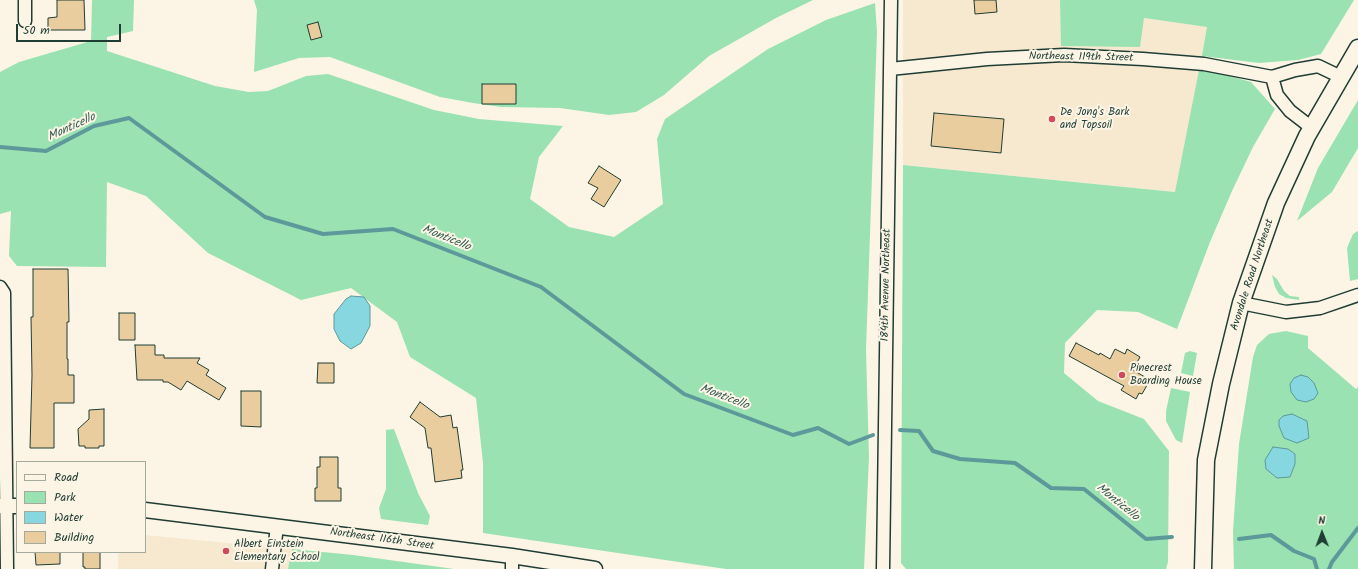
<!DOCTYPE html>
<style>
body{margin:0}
#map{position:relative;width:1358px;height:569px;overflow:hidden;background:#fcf5e5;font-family:Kalam,sans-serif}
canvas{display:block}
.legend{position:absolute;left:16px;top:461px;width:130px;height:92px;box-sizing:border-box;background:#fcf5e5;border:1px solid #a4ab9e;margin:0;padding:5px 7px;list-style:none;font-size:12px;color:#1f3d34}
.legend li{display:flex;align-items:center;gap:8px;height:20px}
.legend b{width:20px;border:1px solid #a4ab9e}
.north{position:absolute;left:1302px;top:513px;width:40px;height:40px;-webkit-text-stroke:3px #fcf5e5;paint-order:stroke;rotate:359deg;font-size:11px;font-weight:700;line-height:16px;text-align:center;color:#1f3d34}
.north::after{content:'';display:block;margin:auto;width:14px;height:18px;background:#1f3d34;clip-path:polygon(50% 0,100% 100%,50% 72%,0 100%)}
.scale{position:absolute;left:16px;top:24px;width:105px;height:18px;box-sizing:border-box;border:2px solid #1f3d34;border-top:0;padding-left:5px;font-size:12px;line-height:14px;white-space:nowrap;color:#1f3d34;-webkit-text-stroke:3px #fcf5e5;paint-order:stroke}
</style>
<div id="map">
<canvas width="1358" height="569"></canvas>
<ul class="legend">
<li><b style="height:5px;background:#fcf5e5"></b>Road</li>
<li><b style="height:11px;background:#9ae2b1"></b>Park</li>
<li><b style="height:11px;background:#86d7e0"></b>Water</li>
<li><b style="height:11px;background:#eacd9e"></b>Building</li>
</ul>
<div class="north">N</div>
<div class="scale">50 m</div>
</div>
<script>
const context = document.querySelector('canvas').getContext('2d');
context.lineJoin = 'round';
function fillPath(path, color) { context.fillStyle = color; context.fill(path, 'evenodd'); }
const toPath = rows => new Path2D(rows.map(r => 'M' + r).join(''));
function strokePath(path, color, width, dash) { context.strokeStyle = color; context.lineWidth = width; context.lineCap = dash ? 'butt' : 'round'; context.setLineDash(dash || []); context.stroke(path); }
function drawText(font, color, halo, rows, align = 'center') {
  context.font = font + ' Kalam,sans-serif'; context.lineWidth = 4; context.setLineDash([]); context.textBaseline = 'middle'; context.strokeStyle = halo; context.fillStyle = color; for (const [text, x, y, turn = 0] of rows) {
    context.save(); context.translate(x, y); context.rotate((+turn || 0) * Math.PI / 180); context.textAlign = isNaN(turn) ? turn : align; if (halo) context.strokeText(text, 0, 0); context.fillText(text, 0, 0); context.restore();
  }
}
const built = toPath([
 [903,0,1060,0,1062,46,1144,18,1208,27,1176,192,903,165],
 [145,535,353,555,454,569,118,569,118,552,145,552]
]);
const green = toPath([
 [92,0,134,0,133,31,107,37,107,51,215,86,249,92,268,91,306,76,328,74,434,110,479,119,563,126,539,157,530,199,569,227,614,237,663,204,657,139,665,119,768,49,826,20,875,3,877,32,866,350,869,457,864,569,726,569,483,533,483,463,476,398,410,357,397,322,351,288,301,300,208,253,146,196,107,182,106,267,17,266,9,256,11,211,0,214,0,72,19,62,91,41],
 [254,0,813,0,776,18,709,56,664,95,636,112,609,115,560,108,501,107,473,103,440,97,330,57,299,58,254,72,257,10],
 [1060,0,1354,0,1321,54,1298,60,1259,63,1202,56,1207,27,1144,18,1140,47,1061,46],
 [1199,70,1219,73,1251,82,1275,109,1253,147,1232,191,1210,242,1177,329,1138,312,1097,310,1065,343,1064,373,1098,401,1144,419,1169,451,1168,562,1166,569,906,569,901,563,903,165,1175,192],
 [1358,100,1358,148,1332,192,1297,221,1318,168],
 [1358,231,1358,279,1350,281,1347,248,1353,234],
 [1272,275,1277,279,1284,291,1290,296,1299,297,1299,300,1286,298,1279,294,1275,287],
 [1286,331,1308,336,1308,348,1356,389,1358,387,1358,569,1234,569,1233,531,1239,444,1253,357,1257,345,1269,334],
 [1190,351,1197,353,1193,376,1181,373,1185,353],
 [1171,388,1190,392,1182,443,1176,440,1166,421,1166,411],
 [394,429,418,493,430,516,428,525,381,519,379,508,386,489,386,430],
 [292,549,353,555,454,569,288,569]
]);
const water = toPath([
 [351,296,364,297,370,306,370,326,361,343,351,349,340,341,334,329,334,314,346,299,351,296],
 [1301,375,1308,377,1314,383,1318,393,1314,399,1306,402,1297,400,1291,392,1290,384,1294,378,1301,375],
 [1292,414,1307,421,1309,438,1297,443,1284,438,1279,426,1279,420,1283,416,1292,414],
 [1273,447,1288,449,1295,454,1295,464,1290,477,1277,478,1266,469,1265,460,1273,447]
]);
const stream = toPath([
 [0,147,46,151,94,126,129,118,265,217,323,234,393,229,541,287,684,394,793,435,818,428,849,444,873,435],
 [900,430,919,431,933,451,960,459,1015,463,1051,488,1084,489,1146,539,1172,537],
 [1239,539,1271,535,1294,551,1314,559,1317,569],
 [1329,569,1332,562,1358,528]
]);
const building = toPath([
 [57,0,84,0,85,30,48,30,48,18,57,17,57,0],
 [974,0,996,0,997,12,975,14,974,0],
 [318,22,322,37,311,40,307,25,318,22],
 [482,84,516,84,516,104,482,104,482,84],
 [934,113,1004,119,1001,153,931,146,934,113],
 [599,166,621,180,604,207,591,199,598,188,588,183,599,166],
 [33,269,68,269,69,322,67,322,67,359,68,359,68,375,74,375,74,403,54,403,54,448,30,448,32,375,31,317,33,317,33,269],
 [119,313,135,313,135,340,119,340,119,313],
 [1076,343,1099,355,1100,353,1110,359,1115,349,1125,354,1127,349,1140,357,1133,370,1150,380,1142,394,1139,393,1136,399,1121,390,1124,386,1069,356,1076,343],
 [135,345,155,345,155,355,164,355,164,358,200,358,197,363,209,370,206,375,226,388,219,400,187,381,181,390,168,382,163,382,163,380,137,380,135,345],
 [318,363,334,363,334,383,317,383,318,363],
 [241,391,261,391,261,427,241,426,241,391],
 [420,402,440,417,451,415,453,428,457,427,463,470,461,470,462,478,435,482,431,448,428,448,425,428,410,417,420,402],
 [104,409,104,446,99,446,99,448,85,448,85,446,79,446,78,429,89,419,89,410,104,409],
 [320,457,338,457,338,488,341,488,341,501,315,501,315,488,317,488,317,467,320,467,320,457],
 [35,552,60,552,60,564,36,565,35,552],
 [83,552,100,552,100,569,85,569,85,567,83,567,83,552]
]);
const minor = toPath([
 [25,0,25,21],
 [890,69,987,59,1064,55,1143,59,1204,64,1272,77,1295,70,1318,66,1341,77],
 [1272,77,1277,95,1290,111,1312,128],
 [0,287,4,293,7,569],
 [1241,303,1286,312,1320,308,1358,295],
 [512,556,512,569],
 [272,569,277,526],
 [883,569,891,0]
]);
const tertiary = toPath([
 [0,506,17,506],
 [145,510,512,556,595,569]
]);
const secondary = toPath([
 [1203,569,1206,460,1221,384,1241,303,1276,203,1307,136,1358,48]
]);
const markers = [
 [1052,119,4,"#d1495b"],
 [1122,375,4,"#d1495b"],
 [226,551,4,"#d1495b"]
];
const streetNames = [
 ["Northeast 119th Street",1081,58,1],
 ["Avondale Road Northeast",1253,275,-72],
 ["184th Avenue Northeast",887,285,-89],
 ["Northeast 116th Street",382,540,8]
];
const poiNames = [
 ["De Jong's Bark",1060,113],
 ["and Topsoil",1060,126],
 ["Pinecrest",1130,369],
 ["Boarding House",1130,382],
 ["Albert Einstein",234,545],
 ["Elementary School",234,558]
];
const waterNames = [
 ["Monticello",72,128,-25],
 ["Monticello",446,239,22],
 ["Monticello",724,398,21],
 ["Monticello",1117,503,39]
];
fillPath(built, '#f7e9d0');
fillPath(green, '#9ae2b1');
fillPath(water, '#86d7e0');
strokePath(water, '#5d999b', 1);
strokePath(stream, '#5d999b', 4);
fillPath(building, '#eacd9e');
strokePath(building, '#1f3d34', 1);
strokePath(minor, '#1f3d34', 15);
strokePath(tertiary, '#1f3d34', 17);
strokePath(secondary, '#1f3d34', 19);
strokePath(minor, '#fcf5e5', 12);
strokePath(tertiary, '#fcf5e5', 14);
strokePath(secondary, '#fcf5e5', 16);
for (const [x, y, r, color] of markers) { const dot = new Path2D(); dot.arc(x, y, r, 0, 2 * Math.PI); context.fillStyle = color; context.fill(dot); strokePath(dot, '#fcf5e5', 1.5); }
drawText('11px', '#1f3d34', '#fcf5e5', streetNames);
drawText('11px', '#1f3d34', '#fcf5e5', poiNames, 'left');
drawText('italic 12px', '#345c56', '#fcf5e5', waterNames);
</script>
